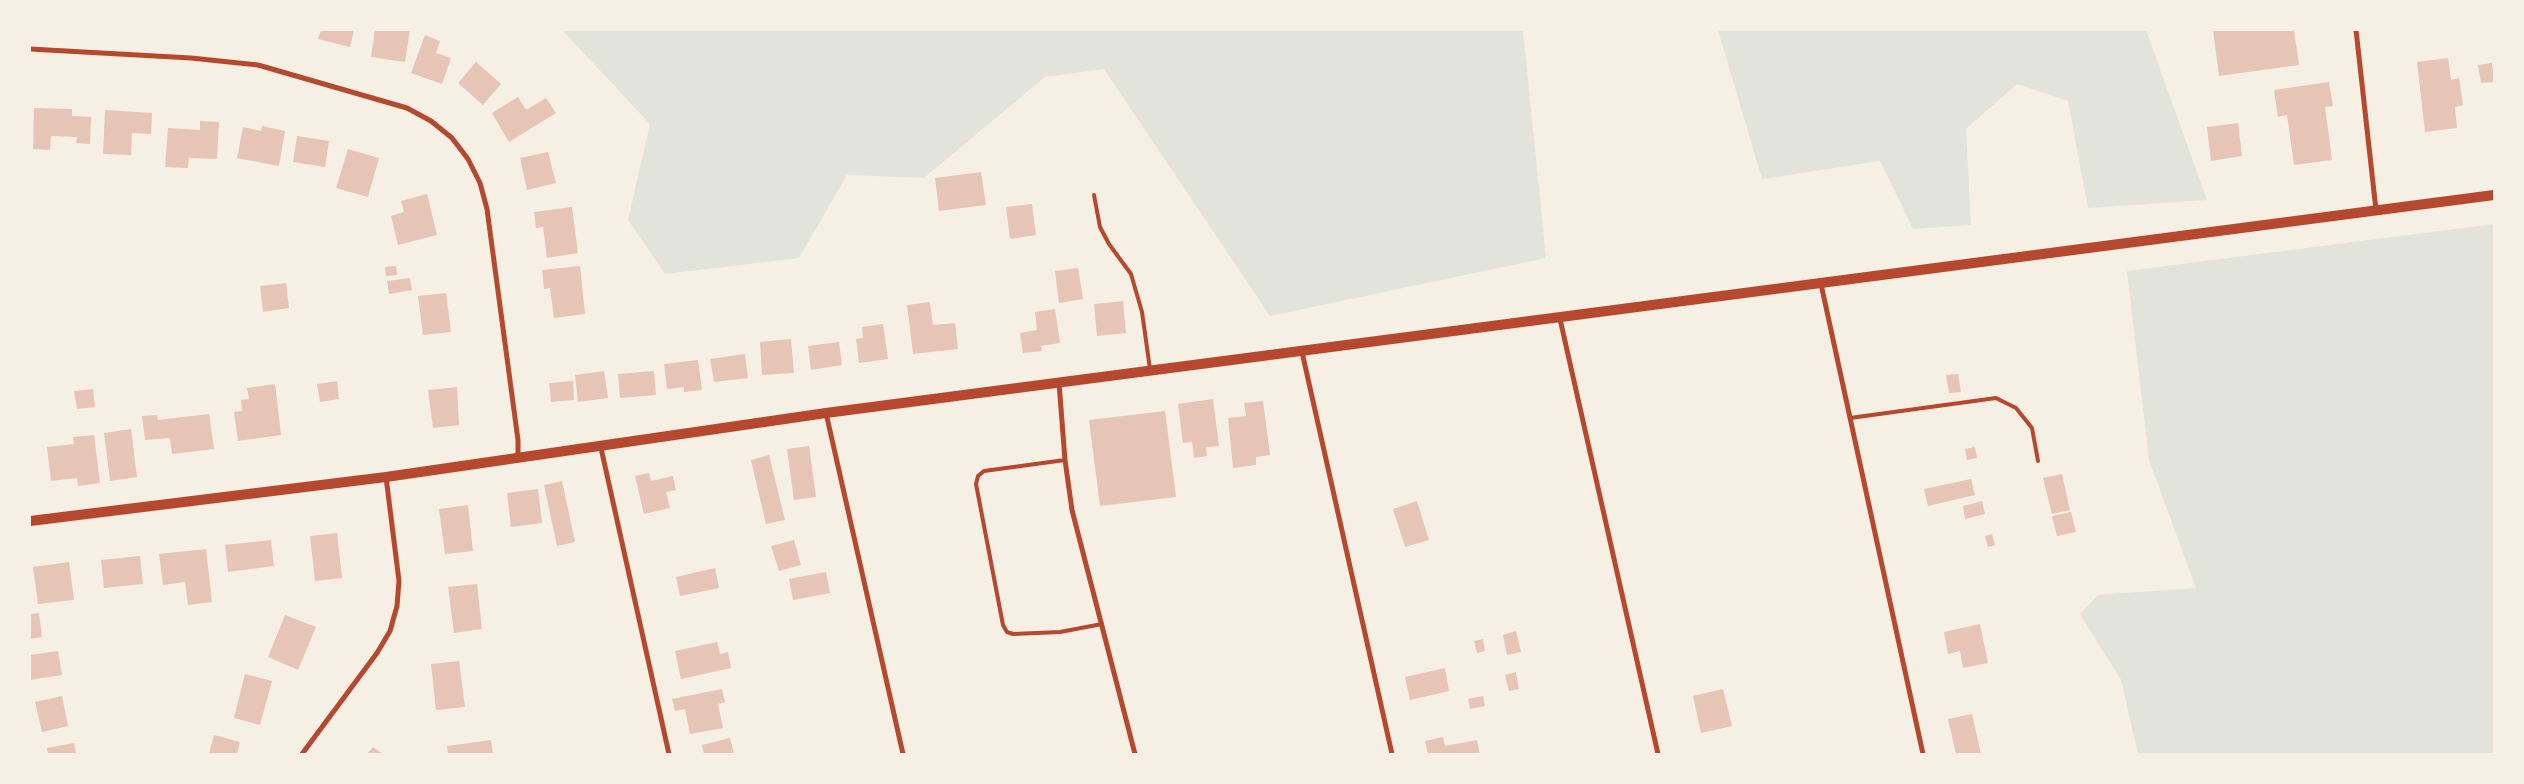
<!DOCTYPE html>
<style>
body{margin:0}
#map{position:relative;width:2524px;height:784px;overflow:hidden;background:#f6efe4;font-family:Barlow,sans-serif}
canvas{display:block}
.frame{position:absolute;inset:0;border:31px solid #f6efe4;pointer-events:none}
</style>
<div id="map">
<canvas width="2524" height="784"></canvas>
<div class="frame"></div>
</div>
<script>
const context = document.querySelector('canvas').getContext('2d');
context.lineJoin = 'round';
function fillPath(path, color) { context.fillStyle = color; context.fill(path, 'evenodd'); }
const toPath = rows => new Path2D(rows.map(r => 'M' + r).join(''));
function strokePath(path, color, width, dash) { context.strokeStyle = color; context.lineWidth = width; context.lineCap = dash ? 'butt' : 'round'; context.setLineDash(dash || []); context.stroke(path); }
const green = toPath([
 [562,30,1523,30,1546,258,1270,316,1104,69,1045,77,924,178,847,175,799,258,665,274,628,220,650,124],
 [1718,30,2146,30,2207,200,2088,208,2068,101,2017,84,1966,129,1971,225,1913,229,1880,161,1762,179],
 [2494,224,2494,754,2138,754,2121,680,2080,614,2098,595,2196,588,2149,460,2127,271]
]);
const building = toPath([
 [321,30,354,30,350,47,318,39],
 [375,30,410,30,405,62,371,57],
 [2213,30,2294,30,2299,65,2219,76],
 [425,35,440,41,436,53,451,58,442,84,411,73],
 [2448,58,2451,80,2459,78,2463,105,2455,107,2457,128,2425,132,2417,62],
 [476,62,501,84,483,105,458,83],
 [2492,63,2494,82,2481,83,2478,65],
 [2329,82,2333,106,2325,107,2332,160,2294,165,2287,115,2278,117,2274,90],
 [518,97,526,110,546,98,556,113,509,142,492,113],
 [34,108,72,109,72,116,91,117,90,144,76,143,77,137,51,136,50,150,33,149],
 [105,110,152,113,151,134,132,133,131,155,103,154],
 [200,121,219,122,217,159,189,158,188,168,165,167,168,128,200,130],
 [2238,123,2242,156,2211,161,2207,127],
 [262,126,285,131,279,166,237,158,243,127,261,131],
 [297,136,329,141,325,167,293,162],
 [348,149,379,158,368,197,336,188],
 [548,152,556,183,527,190,520,158],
 [981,172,986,205,939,211,935,178],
 [427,194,437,235,398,245,391,216,404,212,401,201],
 [1032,204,1036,235,1010,239,1006,207],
 [572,207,578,253,547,258,543,227,536,228,534,212],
 [396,266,397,275,386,276,385,267],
 [580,266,585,314,554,318,550,288,544,289,542,270],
 [1078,268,1083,299,1059,303,1055,271],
 [410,278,412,290,389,294,387,281],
 [286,283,289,308,263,312,260,286],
 [446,293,451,332,423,335,418,296],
 [1123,301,1126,333,1097,336,1094,304],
 [930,302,933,325,955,323,958,349,913,354,907,305],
 [1055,309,1060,343,1041,346,1042,351,1023,353,1020,333,1037,330,1035,312],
 [883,324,888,359,859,363,856,339,863,338,862,327],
 [791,339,794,373,762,375,760,342],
 [839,342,842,365,811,370,808,346],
 [745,354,748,378,714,382,710,359],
 [698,360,702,390,684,392,684,387,667,389,664,364],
 [604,371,608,398,578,402,575,375],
 [654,371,656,395,620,398,618,374],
 [1958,374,1961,392,1949,393,1946,375],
 [337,381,339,399,320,402,317,384],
 [573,381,574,400,551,402,549,383],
 [275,384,281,435,238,441,234,412,242,411,241,400,249,399,247,388],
 [457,387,459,425,433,428,428,390],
 [93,389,95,407,77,409,74,391],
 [1213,399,1219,446,1206,447,1207,456,1194,458,1192,442,1183,443,1178,404],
 [1263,401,1270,455,1256,457,1256,465,1233,468,1228,418,1246,416,1244,403],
 [1165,411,1176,497,1100,506,1089,420],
 [209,414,214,449,172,454,170,438,145,440,142,416,157,415,158,420],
 [131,429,137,477,110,481,104,433],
 [94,435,100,483,78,486,77,478,51,481,47,447,74,444,73,437],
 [809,446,816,497,794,500,787,449],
 [1975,447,1977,458,1967,460,1965,449],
 [769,455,785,520,766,524,751,460],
 [649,473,651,481,673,476,676,490,666,492,670,508,644,514,635,476],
 [2062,474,2070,510,2052,514,2043,478],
 [1971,479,1975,495,1928,506,1924,489],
 [562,481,575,542,557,546,544,485],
 [538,489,542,523,511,527,507,493],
 [1417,501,1429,540,1405,547,1393,509],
 [1982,501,1985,514,1965,519,1963,506],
 [468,505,473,551,445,554,439,509],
 [2071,512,2076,532,2057,536,2052,516],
 [337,533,342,578,315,581,310,536],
 [1992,534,1995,545,1988,547,1985,536],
 [271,540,274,566,228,572,225,545],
 [794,540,801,565,779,571,771,546],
 [206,549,212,602,188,605,185,582,163,585,159,554],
 [140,556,143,584,104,588,101,560],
 [69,562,74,600,38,604,33,567],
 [715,568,719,588,680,596,676,577],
 [826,572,830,593,793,600,789,579],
 [477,584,482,629,454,633,448,587],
 [39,613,42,637,30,639,30,614],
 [285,615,316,627,298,670,268,657],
 [1980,624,1988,663,1963,668,1960,651,1948,654,1944,632],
 [1516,631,1521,652,1507,655,1503,635],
 [1483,639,1485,651,1477,653,1474,641],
 [717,642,720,654,728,652,731,668,681,679,675,651],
 [58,651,62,675,30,680,30,655],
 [459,661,465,707,436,710,431,664],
 [1445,668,1449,691,1410,700,1405,677],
 [1516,672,1519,689,1509,691,1505,675],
 [245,674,272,681,260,725,234,718],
 [722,689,725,702,718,704,723,728,690,734,685,709,675,711,672,699],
 [1723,689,1732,726,1701,733,1693,696],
 [62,696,68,726,42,732,35,702],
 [1483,696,1485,706,1470,709,1468,699],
 [1972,714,1981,754,1956,754,1948,719],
 [214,735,240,742,237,754,209,754],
 [1443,737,1445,746,1477,740,1480,754,1428,754,1425,741],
 [730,738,734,754,704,754,702,745],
 [491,740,493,754,448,754,447,746],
 [74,743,76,754,48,754,47,748],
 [373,747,383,754,367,754]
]);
const service = toPath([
 [1094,195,1100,227,1109,244,1131,274,1142,312,1150,369],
 [1850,418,1996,398,2016,408,2032,428,2038,461],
 [1065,460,984,471,978,476,976,484,1003,625,1007,632,1013,634,1060,632,1102,624]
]);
const minor = toPath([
 [2356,30,2376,210],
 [30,49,191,58,258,65,407,108,431,121,452,138,468,159,480,183,487,209,518,440,518,458],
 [1821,284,1923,754],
 [1560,319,1658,754],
 [1302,352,1392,754],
 [1059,383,1065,460,1072,510,1135,754],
 [826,413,903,754],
 [601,448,669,754],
 [302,754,377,653,390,631,397,606,399,581,386,477]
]);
const secondary = toPath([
 [30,521,386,477,826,413,2494,195]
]);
fillPath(green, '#e2e4dc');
fillPath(building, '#e6c5b7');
strokePath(service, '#b5482f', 4);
strokePath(minor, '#b5482f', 5);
strokePath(secondary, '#b5482f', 10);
</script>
